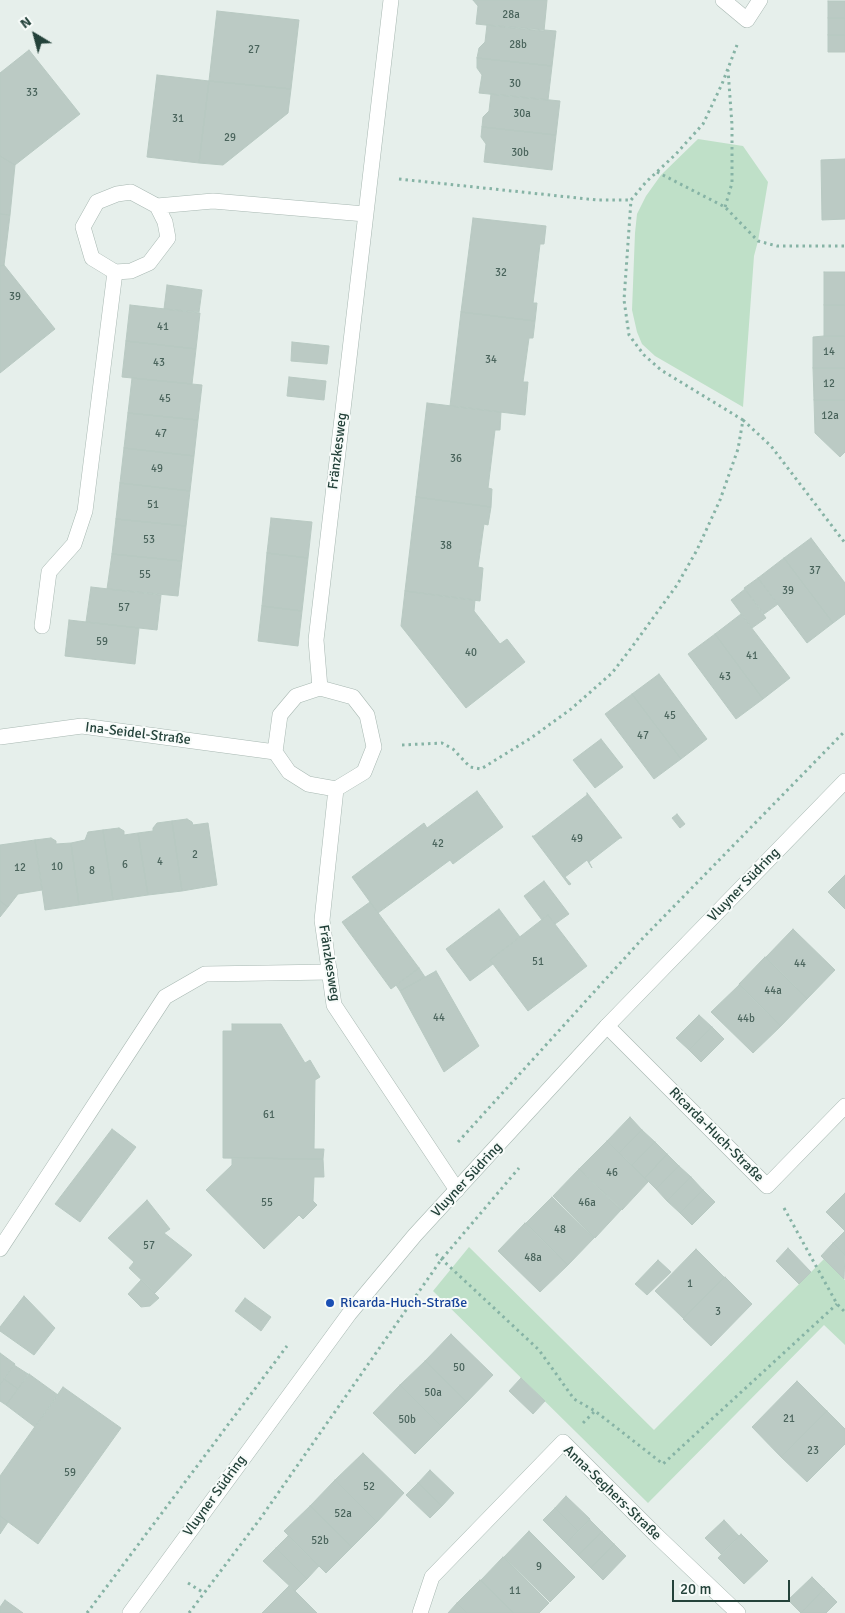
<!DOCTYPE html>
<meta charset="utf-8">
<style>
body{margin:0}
#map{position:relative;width:845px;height:1613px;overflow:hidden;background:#e6efeb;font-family:Signika,sans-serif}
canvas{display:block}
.north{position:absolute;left:10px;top:10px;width:50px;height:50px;-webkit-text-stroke:4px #f7fbf9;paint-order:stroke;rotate:323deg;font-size:14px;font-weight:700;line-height:20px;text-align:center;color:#24423a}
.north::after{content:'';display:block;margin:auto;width:18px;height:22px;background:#24423a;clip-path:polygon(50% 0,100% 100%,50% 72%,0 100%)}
.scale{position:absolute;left:672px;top:1580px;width:118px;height:22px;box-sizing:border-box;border:2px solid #24423a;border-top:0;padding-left:6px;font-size:15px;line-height:18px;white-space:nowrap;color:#24423a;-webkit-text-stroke:4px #f7fbf9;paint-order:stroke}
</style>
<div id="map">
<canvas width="845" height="1613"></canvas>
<div class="north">N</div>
<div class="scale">20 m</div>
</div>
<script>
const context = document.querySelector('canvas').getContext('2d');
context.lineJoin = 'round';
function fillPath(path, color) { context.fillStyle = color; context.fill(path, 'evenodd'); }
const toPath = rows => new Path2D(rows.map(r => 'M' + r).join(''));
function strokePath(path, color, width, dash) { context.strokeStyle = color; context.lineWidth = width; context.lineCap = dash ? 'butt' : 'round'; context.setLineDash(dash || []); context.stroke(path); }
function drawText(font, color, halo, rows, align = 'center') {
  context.font = font + ' Signika,sans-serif'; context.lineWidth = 4; context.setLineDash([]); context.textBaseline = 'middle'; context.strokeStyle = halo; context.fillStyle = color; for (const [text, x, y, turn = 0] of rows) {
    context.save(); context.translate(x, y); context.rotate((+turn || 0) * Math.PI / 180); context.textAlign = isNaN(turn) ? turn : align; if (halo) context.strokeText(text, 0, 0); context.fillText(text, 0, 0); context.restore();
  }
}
const green = toPath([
 [698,139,743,146,768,182,758,241,754,256,743,407,655,356,642,344,637,332,632,310,635,233,637,214,646,196,661,175],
 [469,1247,654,1430,824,1259,845,1280,845,1345,824,1325,648,1503,433,1291]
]);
const building = toPath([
 [473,0,547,0,544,31,476,24,478,6,473,0],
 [828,1,845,1,845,18,828,18,828,1],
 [217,11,299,20,291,89,209,81,217,11],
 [828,18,845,18,845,35,828,35,828,18],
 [487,25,556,31,552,66,477,58,479,48,485,42,487,25],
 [828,35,845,35,845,52,828,52,828,35],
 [29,50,80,114,15,165,0,156,0,73,29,50],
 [477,58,552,66,548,100,479,93,482,75,477,68,477,58],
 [157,75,209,81,199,163,147,157,157,75],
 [209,81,291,89,288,113,223,165,199,163,209,81],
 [491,94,560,101,556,135,482,127,483,117,489,111,491,94],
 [482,127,556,135,552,170,484,162,486,144,481,137,482,127],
 [0,156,15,165,10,215,0,214,0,156],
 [845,159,845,219,822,220,821,160,845,159],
 [0,214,10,215,4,265,0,266,0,214],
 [473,218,546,226,544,244,540,244,533,303,537,303,535,321,461,312,473,218],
 [4,265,55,329,0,373,0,266,4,265],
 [824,272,845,272,845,305,824,305,824,272],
 [167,285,202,290,199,312,164,309,167,285],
 [130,305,200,313,196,349,126,341,130,305],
 [824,305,845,305,845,336,824,336,824,305],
 [461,312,535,321,533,338,529,338,523,382,528,382,525,415,450,406,461,312],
 [824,336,845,336,845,368,813,368,813,337,824,336],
 [126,341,196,349,192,384,122,377,126,341],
 [292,342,329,346,327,364,291,361,292,342],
 [813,368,845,368,845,400,814,400,813,368],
 [289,377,326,381,324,400,287,396,289,377],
 [132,378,202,385,198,420,128,413,132,378],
 [814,400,845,400,845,452,840,457,815,433,814,400],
 [427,403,501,412,500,430,495,430,488,488,492,489,491,507,416,497,427,403],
 [128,413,198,420,194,456,124,448,128,413],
 [124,448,194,456,190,491,120,483,124,448],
 [120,483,190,491,186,526,116,519,120,483],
 [416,497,491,507,488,525,484,524,478,567,483,568,480,601,405,591,416,497],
 [271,518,312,522,308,558,267,553,271,518],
 [116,519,186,526,182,561,112,554,116,519],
 [811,538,845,583,845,614,833,623,784,558,811,538],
 [267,553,308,558,302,611,262,606,267,553],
 [112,554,182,561,178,596,107,589,112,554],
 [784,558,833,623,807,643,758,578,784,558],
 [758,578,778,604,764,614,744,588,758,578],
 [91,587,161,595,157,630,86,622,91,587],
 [745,589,766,618,752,628,731,600,745,589],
 [405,591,475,600,474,611,500,644,507,639,525,662,466,708,401,626,405,591],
 [262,606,302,611,298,646,258,641,262,606],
 [741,614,790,678,763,699,715,634,741,614],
 [69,620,139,628,135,664,65,656,69,620],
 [715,634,763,699,736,719,688,654,715,634],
 [659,674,707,739,681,759,632,694,659,674],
 [632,694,681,759,654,779,605,714,632,694],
 [601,739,623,767,595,788,573,760,601,739],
 [477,791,503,827,453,864,450,860,378,913,352,877,424,823,427,828,477,791],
 [587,793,622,838,620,838,589,862,592,868,587,860,565,877,571,884,569,885,532,836,534,836,587,795,587,793],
 [677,814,685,824,680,828,672,818,677,814],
 [187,819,192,822,193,825,208,823,217,885,182,891,172,821,187,819],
 [172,821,182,891,148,895,138,833,153,831,153,828,157,823,172,821],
 [119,828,124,831,124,835,138,833,148,895,113,900,103,830,119,828],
 [103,830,113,900,79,905,71,843,85,840,88,832,103,830],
 [51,838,56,841,56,844,71,843,79,905,45,910,35,840,51,838],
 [35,840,42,890,18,894,8,907,0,901,0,845,35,840],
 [845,875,845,909,828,892,845,875],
 [544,881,569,914,555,924,548,915,542,920,524,896,544,881],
 [0,901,8,907,0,917,0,901],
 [370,902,419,968,391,989,342,922,370,902],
 [499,909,520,937,490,960,493,964,470,981,446,949,499,909],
 [548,915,587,966,528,1011,490,960,548,915],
 [793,929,835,970,807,999,766,957,793,929],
 [765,957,807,999,781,1026,739,984,765,957],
 [419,968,425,977,400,991,396,985,419,968],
 [436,971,479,1046,444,1072,400,991,436,971],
 [739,985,781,1026,753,1053,711,1012,739,985],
 [699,1015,712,1027,689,1050,676,1038,699,1015],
 [232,1024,281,1024,305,1063,310,1060,320,1077,315,1080,314,1149,324,1149,323,1159,223,1158,223,1031,232,1031,232,1024],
 [712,1027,724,1039,701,1062,689,1050,712,1027],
 [630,1117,642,1130,619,1153,607,1141,630,1117],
 [112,1129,136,1147,80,1222,55,1204,112,1129],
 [642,1130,655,1142,632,1165,619,1153,642,1130],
 [607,1141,648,1182,622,1210,579,1169,607,1141],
 [655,1142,667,1154,645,1178,632,1165,655,1142],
 [667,1154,679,1166,656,1189,645,1178,667,1154],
 [232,1158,323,1159,324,1177,314,1177,313,1201,317,1205,303,1219,299,1215,264,1249,206,1190,232,1165,232,1158],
 [679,1166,691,1177,667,1201,656,1189,679,1166],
 [579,1169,621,1210,595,1238,553,1196,579,1169],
 [691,1177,703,1190,680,1213,667,1201,691,1177],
 [703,1190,715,1202,692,1225,680,1213,703,1190],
 [845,1193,845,1231,826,1212,845,1193],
 [552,1197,594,1238,568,1265,526,1223,552,1197],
 [147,1200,170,1229,164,1233,192,1255,155,1293,129,1268,134,1262,108,1238,147,1200],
 [525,1223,568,1265,540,1292,498,1251,525,1223],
 [845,1231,845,1255,833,1243,845,1231],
 [833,1243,845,1255,844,1279,821,1256,833,1243],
 [788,1248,811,1272,799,1284,776,1261,788,1248],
 [696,1249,724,1277,683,1318,655,1291,696,1249],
 [658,1260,671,1272,647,1295,635,1284,658,1260],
 [725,1277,752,1304,711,1346,683,1319,725,1277],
 [141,1280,159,1298,150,1306,141,1307,128,1294,141,1280],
 [24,1296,55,1328,34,1355,0,1331,0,1327,24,1296],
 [245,1298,271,1317,261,1331,235,1311,245,1298],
 [451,1334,493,1375,467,1402,425,1361,451,1334],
 [0,1353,15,1364,0,1385,0,1353],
 [425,1361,467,1402,442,1427,400,1385,425,1361],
 [14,1365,28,1374,18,1389,4,1379,14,1365],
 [29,1374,58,1395,35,1427,6,1405,29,1374],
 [521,1378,545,1401,533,1414,509,1391,521,1378],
 [4,1379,18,1389,6,1405,0,1401,0,1385,4,1379],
 [797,1381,827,1411,781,1457,752,1427,797,1381],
 [400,1385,442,1427,415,1454,373,1413,400,1385],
 [63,1387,121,1428,38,1544,0,1516,0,1476,63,1387],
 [827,1411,845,1429,845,1444,807,1482,781,1457,827,1411],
 [363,1453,404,1493,377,1522,335,1480,363,1453],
 [430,1470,454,1493,442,1506,418,1483,430,1470],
 [335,1480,377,1522,352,1547,310,1506,335,1480],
 [418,1483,442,1506,430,1518,406,1495,418,1483],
 [566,1496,590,1519,578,1531,555,1508,566,1496],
 [310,1506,352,1547,326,1573,284,1531,310,1506],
 [555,1508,578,1531,566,1543,543,1520,555,1508],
 [0,1516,8,1522,0,1534,0,1516],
 [590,1520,602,1532,578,1555,566,1543,590,1520],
 [724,1520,739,1536,721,1554,705,1538,724,1520],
 [529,1531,575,1577,550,1602,504,1557,529,1531],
 [602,1532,614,1544,591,1568,578,1555,602,1532],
 [741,1534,768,1561,744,1584,718,1558,741,1534],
 [288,1536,319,1566,307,1579,276,1548,288,1536],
 [614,1544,626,1556,603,1580,591,1568,614,1544],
 [276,1548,307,1579,295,1591,263,1561,276,1548],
 [503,1557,549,1603,539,1613,514,1613,481,1580,503,1557],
 [812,1577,824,1589,801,1613,788,1600,812,1577],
 [480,1580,513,1613,467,1613,457,1603,480,1580],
 [289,1586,295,1591,317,1613,262,1613,289,1586],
 [824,1589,837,1602,826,1613,801,1613,824,1589],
 [5,1600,23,1613,0,1613,0,1607,5,1600],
 [457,1603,467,1613,448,1613,457,1603]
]);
const path = toPath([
 [657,172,725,207,758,241,777,246,845,246],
 [399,179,597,200,631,200],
 [725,207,732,183,732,125,728,70],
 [743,420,771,446,845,543],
 [402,745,442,743,453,749,470,767,481,769,531,738,571,709,612,673,632,647,677,585,697,550,720,500,738,449,743,420,661,370,644,355,629,335,624,300,631,200,646,182,676,154,703,124,722,84,737,45],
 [458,1142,643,938,845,731],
 [784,1208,837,1304,845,1312],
 [436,1254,539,1350,574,1399,595,1411,663,1464,837,1304],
 [583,1423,595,1411],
 [188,1583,204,1593],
 [87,1613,287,1346],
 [189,1613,260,1519,441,1260,519,1168]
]);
const service = toPath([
 [42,626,49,572,74,544,85,511,115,272],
 [0,1249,165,997,205,974,330,972]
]);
const minor = toPath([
 [723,0,747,20,760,0],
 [131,192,157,206,165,222,168,238,149,263,131,271,115,272,92,258,83,227,97,202,117,194,131,192],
 [157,206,213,201,365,214],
 [320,688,316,640,391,0],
 [320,688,353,697,367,715,374,747,364,772,336,789,308,784,289,772,275,752,280,715,296,696,320,688],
 [0,737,82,726,275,752],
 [336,789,322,920,334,1005,457,1190],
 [607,1026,767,1186,845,1106],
 [420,1613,432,1577,563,1442,656,1535,738,1613]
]);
const tertiary = toPath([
 [130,1613,349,1314,415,1235,607,1026,845,781]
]);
const markers = [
 [330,1303,5,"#1a4fb4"]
];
const numberNames = [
 ["28a",511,15],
 ["28b",518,45],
 ["27",254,50],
 ["30",515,84],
 ["33",32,93],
 ["30a",522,114],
 ["31",178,119],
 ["29",230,138],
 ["30b",520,153],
 ["32",501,273],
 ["39",15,297],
 ["41",163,327],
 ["14",829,352],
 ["34",491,360],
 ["43",159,363],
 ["12",829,384],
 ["45",165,399],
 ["12a",830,416],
 ["47",161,434],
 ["36",456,459],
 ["49",157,469],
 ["51",153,505],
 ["53",149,540],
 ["38",446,546],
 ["37",815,571],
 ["55",145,575],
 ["39",788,591],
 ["57",124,608],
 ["59",102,642],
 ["40",471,653],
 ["41",752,656],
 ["43",725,677],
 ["45",670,716],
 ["47",643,736],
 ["49",577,839],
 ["42",438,844],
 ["2",195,855],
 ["4",160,862],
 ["6",125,865],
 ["10",57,867],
 ["12",20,868],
 ["8",92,871],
 ["51",538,962],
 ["44",800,964],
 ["44a",773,991],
 ["44",439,1018],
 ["44b",746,1019],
 ["61",269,1115],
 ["46",612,1173],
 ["55",267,1203],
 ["46a",587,1203],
 ["48",560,1230],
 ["57",149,1246],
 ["48a",533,1258],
 ["1",690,1284],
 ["3",718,1312],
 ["50",459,1368],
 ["50a",433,1393],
 ["21",789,1419],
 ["50b",407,1420],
 ["23",813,1451],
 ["59",70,1473],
 ["52",369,1487],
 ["52a",343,1514],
 ["52b",320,1541],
 ["9",539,1567],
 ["11",515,1591]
];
const streetNames = [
 ["Fränzkesweg",338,451,-83],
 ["Ina-Seidel-Straße",138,734,7],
 ["Vluyner Südring",744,885,-46],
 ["Fränzkesweg",329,963,81],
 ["Ricarda-Huch-Straße",716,1135,45],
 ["Vluyner Südring",467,1180,-47],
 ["Anna-Seghers-Straße",612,1493,44],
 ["Vluyner Südring",215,1496,-54]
];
const transitNames = [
 ["Ricarda-Huch-Straße",340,1303]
];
fillPath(green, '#bfe0c8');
fillPath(building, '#bbcac4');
strokePath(building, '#b8c9c2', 1);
strokePath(service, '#a8b8b2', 16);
strokePath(minor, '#a8b8b2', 16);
strokePath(tertiary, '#a8b8b2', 16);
strokePath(path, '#86b3a5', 3, [2.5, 4]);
strokePath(service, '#fff', 15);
strokePath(minor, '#fff', 15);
strokePath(tertiary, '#fff', 15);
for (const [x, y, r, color] of markers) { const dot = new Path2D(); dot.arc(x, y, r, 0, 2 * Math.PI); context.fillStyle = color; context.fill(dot); strokePath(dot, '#f7fbf9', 2); }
drawText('11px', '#4a645c', null, numberNames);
drawText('14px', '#24423a', '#f7fbf9', streetNames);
drawText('14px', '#164399', '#f7fbf9', transitNames, 'left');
</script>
